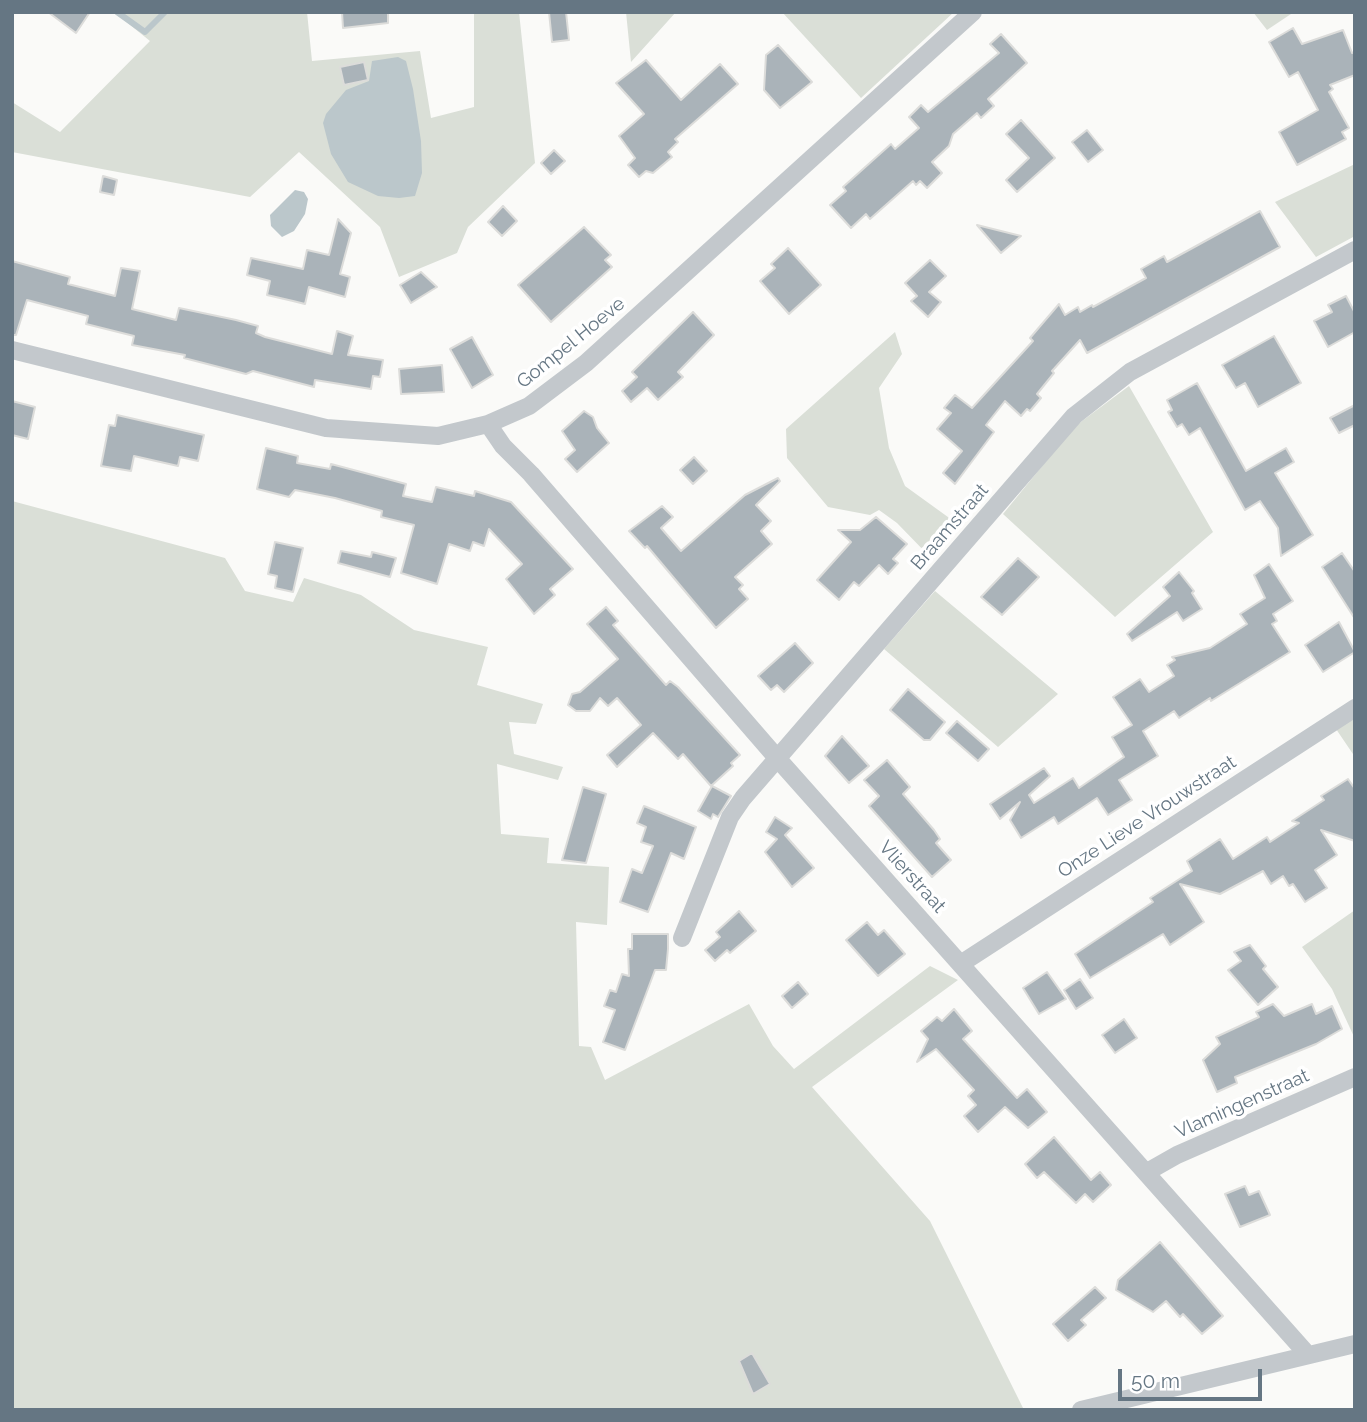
<!DOCTYPE html>
<style>
body{margin:0}
#map{position:relative;width:1367px;height:1422px;overflow:hidden;background:#fafaf8;font-family:Raleway,sans-serif}
canvas{display:block}
.frame{position:absolute;inset:0;border:14px solid #657683;pointer-events:none}
.scale{position:absolute;left:1118px;top:1369px;width:144px;height:32px;box-sizing:border-box;border:4px solid #657683;border-top:0;padding-left:9px;font-size:21px;line-height:24px;white-space:nowrap;color:#657683;-webkit-text-stroke:5px #fff;paint-order:stroke}
</style>
<div id="map">
<canvas width="1367" height="1422"></canvas>
<div class="frame"></div>
<div class="scale">50 m</div>
</div>
<script>
const context = document.querySelector('canvas').getContext('2d');
context.lineJoin = 'round';
function fillPath(path, color) { context.fillStyle = color; context.fill(path, 'evenodd'); }
const toPath = rows => new Path2D(rows.map(r => 'M' + r).join(''));
function strokePath(path, color, width, dash) { context.strokeStyle = color; context.lineWidth = width; context.lineCap = dash ? 'butt' : 'round'; context.setLineDash(dash || []); context.stroke(path); }
function drawText(font, color, halo, rows, align = 'center') {
  context.font = font + ' Raleway,sans-serif'; context.lineWidth = 7; context.setLineDash([]); context.textBaseline = 'middle'; context.strokeStyle = halo; context.fillStyle = color; for (const [text, x, y, turn = 0] of rows) {
    context.save(); context.translate(x, y); context.rotate((+turn || 0) * Math.PI / 180); context.textAlign = isNaN(turn) ? turn : align; if (halo) context.strokeText(text, 0, 0); context.fillText(text, 0, 0); context.restore();
  }
}
const green = toPath([
 [114,12,307,12,312,61,420,51,431,118,474,107,474,12,519,12,535,163,468,227,457,253,399,277,380,227,299,152,250,197,12,152,12,102,60,132,150,41],
 [626,12,676,12,631,62],
 [782,12,954,12,861,98],
 [1253,12,1294,12,1267,30],
 [1355,164,1355,236,1316,257,1275,202],
 [895,332,902,354,879,388,889,448,905,486,959,525,931,558,897,523,879,510,870,515,828,507,787,458,786,429],
 [1129,386,1213,532,1115,617,1003,514,1074,427],
 [12,501,225,558,245,591,293,602,304,578,361,595,414,630,488,647,477,685,543,704,536,724,509,722,514,754,563,767,558,780,497,764,501,834,549,838,547,863,609,867,607,925,576,922,579,1046,591,1047,605,1080,749,1004,773,1046,794,1069,930,966,958,980,812,1087,930,1221,1024,1410,12,1410],
 [935,591,1058,694,998,747,884,649],
 [1355,717,1355,757,1336,729],
 [1355,910,1355,1039,1332,989,1302,947]
]);
const water = toPath([
 [398,57,406,61,413,89,421,141,422,173,415,196,399,198,378,196,348,182,331,154,323,123,326,114,346,90,369,81,372,61],
 [295,190,304,192,308,199,305,214,294,231,282,237,271,226,270,215]
]);
const stream = toPath([
 [117,12,145,32,165,12]
]);
const building = toPath([
 [48,12,90,12,76,33,48,12],
 [342,12,388,12,388,23,343,28,342,12],
 [549,12,566,12,569,40,552,42,549,12],
 [1293,28,1302,44,1343,30,1352,53,1355,52,1355,75,1330,85,1333,89,1329,92,1349,128,1342,132,1346,139,1297,165,1279,132,1318,110,1298,72,1289,77,1269,42,1293,28],
 [1001,34,1027,63,988,99,994,106,981,118,977,113,953,134,949,146,932,162,942,173,927,188,920,181,916,185,913,181,870,219,866,214,851,228,830,205,846,191,843,187,891,144,895,149,919,128,909,117,921,105,928,112,999,53,990,44,1001,34],
 [778,45,812,82,780,108,764,90,766,55,778,45],
 [646,60,681,100,720,64,738,84,675,139,678,142,668,152,672,157,653,173,646,171,639,177,628,165,635,158,619,136,644,114,616,83,646,60],
 [364,62,368,80,344,85,340,67,364,62],
 [1021,120,1055,158,1017,192,1006,180,1029,158,1006,134,1021,120],
 [1087,130,1103,150,1088,162,1072,142,1087,130],
 [554,150,565,161,551,174,541,163,554,150],
 [103,176,117,180,114,195,100,192,103,176],
 [503,206,517,221,502,236,488,222,503,206],
 [1260,211,1280,247,1087,353,1080,340,1052,371,1054,373,1037,394,1041,398,1030,411,1027,409,1021,416,1005,401,986,425,994,432,955,484,943,473,962,451,937,429,951,413,944,408,955,395,972,408,1033,341,1030,338,1059,304,1065,315,1078,307,1080,312,1092,305,1093,307,1146,278,1141,269,1164,256,1167,262,1260,211],
 [338,219,351,233,340,274,350,277,345,297,309,287,305,304,293,301,267,295,270,281,247,275,251,258,303,269,307,250,329,255,338,219],
 [977,225,1021,236,1001,253,977,225],
 [584,227,611,255,605,260,612,267,551,322,518,285,584,227],
 [788,248,821,285,789,314,760,281,775,268,771,264,788,248],
 [930,260,946,276,929,292,941,302,928,317,911,301,917,296,905,283,930,260],
 [12,261,70,277,68,284,115,296,121,268,140,271,132,309,176,320,179,308,236,320,258,326,256,333,265,337,332,354,337,331,353,336,348,355,383,360,380,377,373,376,371,389,315,380,314,387,253,371,246,374,184,358,185,355,132,345,134,336,86,324,88,316,27,300,16,335,12,335,12,261],
 [421,272,437,287,411,303,400,285,421,272],
 [1346,296,1355,313,1355,332,1328,347,1314,321,1332,312,1328,305,1346,296],
 [693,312,714,335,678,372,683,377,658,400,647,388,631,402,622,391,637,377,632,372,693,312],
 [1274,336,1301,383,1258,407,1245,383,1236,388,1222,365,1274,336],
 [472,337,493,375,472,388,450,349,472,337],
 [442,365,444,392,401,394,399,369,442,365],
 [1197,383,1246,471,1286,448,1294,462,1275,473,1313,535,1281,556,1278,528,1260,501,1245,510,1200,428,1189,435,1182,424,1177,427,1168,412,1172,410,1167,400,1197,383],
 [12,401,35,407,28,439,12,435,12,401],
 [1355,405,1355,425,1339,433,1330,418,1355,405],
 [584,411,593,417,597,428,609,443,577,472,565,459,575,450,562,431,584,411],
 [117,415,204,435,198,461,180,457,178,466,134,456,131,471,101,466,109,425,115,426,117,415],
 [266,448,298,456,297,463,330,469,331,464,406,484,403,496,432,502,436,487,474,496,475,491,511,502,573,569,550,589,555,595,534,614,506,579,522,564,489,529,484,546,473,542,470,551,449,544,437,584,401,573,414,525,381,517,382,511,335,498,295,490,289,497,257,489,266,448],
 [694,457,707,471,693,484,680,470,694,457],
 [778,478,780,481,756,505,771,521,761,531,772,544,735,577,743,585,739,589,748,599,716,628,647,546,645,548,629,531,662,506,673,517,661,528,681,551,745,495,778,478],
 [876,517,907,544,893,559,898,563,888,574,879,565,859,586,854,582,839,600,817,580,851,542,838,530,860,530,876,517],
 [275,542,303,548,293,592,275,588,277,576,268,574,275,542],
 [341,551,371,557,372,552,396,558,390,577,338,563,341,551],
 [1342,553,1355,572,1355,619,1322,567,1342,553],
 [1018,558,1039,577,1002,615,981,597,1018,558],
 [1269,564,1293,601,1273,614,1277,621,1272,624,1290,652,1211,701,1210,698,1179,718,1174,711,1143,731,1158,756,1119,780,1132,800,1108,815,1097,798,1058,824,1054,817,1021,838,1010,820,1020,802,1000,819,990,804,1044,768,1050,776,1029,795,1034,803,1073,778,1079,788,1124,757,1112,737,1132,725,1113,697,1140,679,1149,692,1174,676,1167,665,1175,660,1172,657,1210,648,1247,624,1240,614,1265,598,1254,575,1269,564],
 [1179,572,1194,591,1192,593,1202,609,1183,621,1177,612,1132,641,1127,634,1170,596,1163,587,1179,572],
 [606,607,618,621,613,625,666,685,670,681,678,687,740,755,731,763,733,766,711,786,683,754,678,759,653,733,617,767,607,755,641,725,617,698,608,706,600,698,590,711,576,711,568,705,572,694,580,692,618,659,587,624,606,607],
 [1339,622,1355,652,1323,672,1305,645,1339,622],
 [795,643,813,663,784,692,777,685,771,690,758,676,795,643],
 [908,689,945,722,930,740,924,740,890,710,908,689],
 [957,721,989,749,978,761,946,733,957,721],
 [842,736,869,766,849,783,825,756,842,736],
 [887,760,910,787,903,794,934,830,940,839,936,843,951,860,932,877,869,806,879,796,864,780,887,760],
 [1348,779,1355,789,1355,841,1321,830,1337,855,1315,870,1327,888,1305,902,1293,884,1289,886,1283,876,1271,884,1263,871,1220,894,1180,884,1204,922,1170,945,1163,934,1090,978,1075,954,1153,902,1150,898,1192,871,1187,861,1220,839,1233,859,1267,837,1270,842,1299,823,1292,821,1324,800,1321,796,1348,779],
 [712,786,731,796,718,817,713,814,711,819,698,811,712,786],
 [583,787,606,794,586,863,562,860,583,787],
 [644,806,696,827,684,859,671,853,648,912,620,902,632,869,642,873,653,846,641,842,646,827,637,823,644,806],
 [775,817,792,828,785,835,814,868,792,887,765,852,777,839,766,832,775,817],
 [739,911,756,931,730,953,727,950,715,961,705,950,720,937,716,932,739,911],
 [867,922,878,935,884,930,905,954,878,976,846,940,867,922],
 [632,934,668,934,668,949,666,970,655,970,625,1050,603,1042,615,1010,604,1006,610,990,616,992,622,974,629,976,628,949,632,949,632,934],
 [1250,945,1266,966,1263,969,1278,987,1258,1005,1228,970,1241,961,1234,952,1250,945],
 [1047,972,1066,999,1039,1014,1023,988,1047,972],
 [1080,979,1093,998,1076,1009,1064,990,1080,979],
 [798,982,808,994,792,1008,782,996,798,982],
 [1273,1004,1284,1016,1312,1004,1316,1014,1332,1006,1342,1029,1316,1044,1235,1077,1237,1083,1217,1092,1203,1060,1220,1044,1216,1037,1259,1017,1256,1012,1273,1004],
 [954,1009,972,1031,963,1039,1017,1098,1027,1089,1047,1112,1028,1128,1005,1107,978,1132,964,1116,976,1105,968,1096,974,1090,936,1049,917,1062,928,1039,921,1031,937,1017,942,1021,954,1009],
 [1124,1019,1137,1038,1115,1053,1102,1035,1124,1019],
 [1054,1137,1091,1180,1100,1172,1111,1185,1093,1202,1085,1194,1076,1203,1044,1172,1037,1178,1025,1164,1054,1137],
 [1245,1186,1249,1195,1259,1191,1270,1215,1240,1227,1225,1194,1245,1186],
 [1160,1242,1223,1316,1202,1334,1183,1314,1180,1317,1166,1301,1153,1312,1116,1290,1118,1280,1160,1242],
 [1095,1287,1106,1298,1081,1320,1086,1325,1068,1341,1053,1324,1095,1287],
 [752,1353,770,1384,753,1394,739,1361,752,1353]
]);
const minor = toPath([
 [12,350,326,428,438,436,488,424,529,406,586,363,973,12],
 [488,424,503,446,531,474,777,758,1308,1355],
 [682,938,730,817,743,798,1074,416,1130,372,1355,250],
 [962,963,1355,708],
 [1147,1172,1177,1155,1355,1077],
 [1081,1410,1355,1344]
]);
const streetNames = [
 ["Gompel Hoeve",571,343,-39],
 ["Braamstraat",950,527,-49],
 ["Onze Lieve Vrouwstraat",1147,817,-33],
 ["Vlierstraat",912,877,48],
 ["Vlamingenstraat",1242,1104,-24]
];
fillPath(green, '#dadfd7');
fillPath(water, '#bbc7cb');
strokePath(stream, '#bbc7cb', 6);
fillPath(building, '#aab3b9');
strokePath(building, '#dcdcda', 2);
strokePath(minor, '#c3c8cc', 18);
drawText('19px', '#657683', '#fff', streetNames);
</script>
